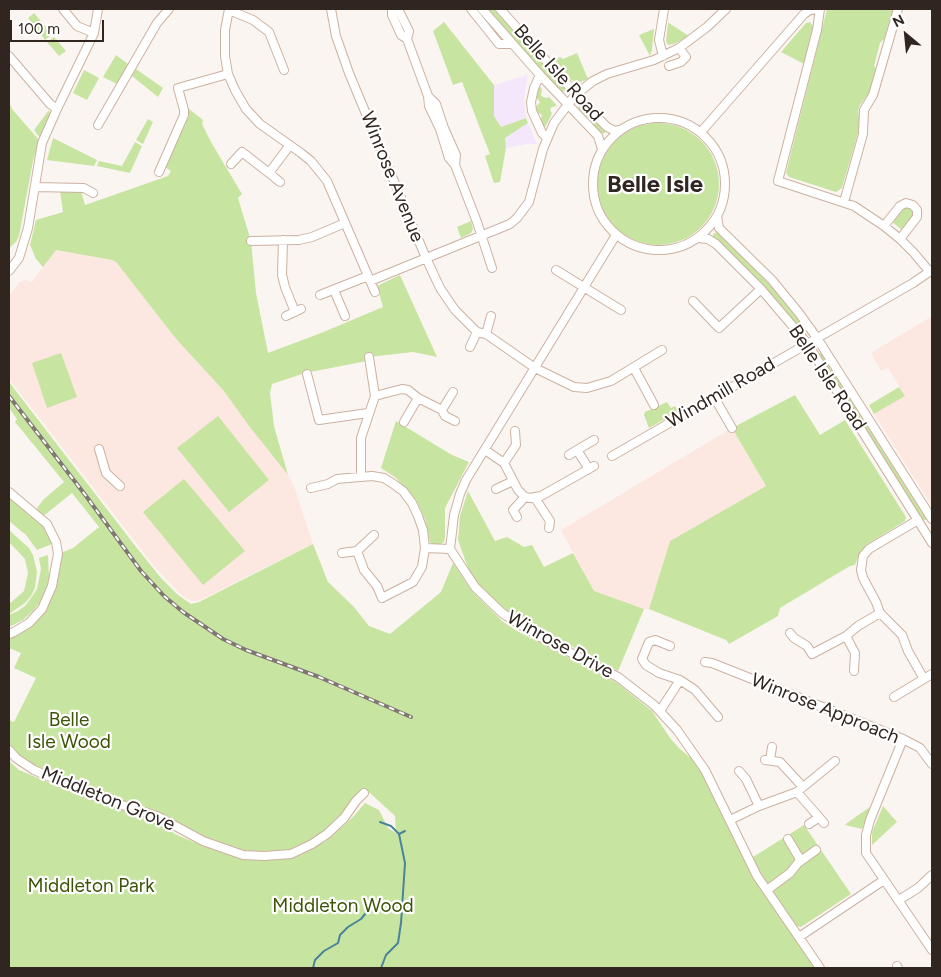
<!DOCTYPE html>
<style>
body{margin:0}
#map{position:relative;width:941px;height:977px;overflow:hidden;background:#fbf5f2;font-family:Figtree,sans-serif}
canvas{display:block}
.frame{position:absolute;inset:0;border:10px solid #30251f;pointer-events:none}
.north{position:absolute;left:881px;top:10px;width:50px;height:50px;-webkit-text-stroke:4px #fff;paint-order:stroke;rotate:332deg;font-size:14px;font-weight:700;line-height:20px;text-align:center;color:#30251f}
.north::after{content:'';display:block;margin:auto;width:18px;height:22px;background:#30251f;clip-path:polygon(50% 0,100% 100%,50% 72%,0 100%)}
.scale{position:absolute;left:10px;top:20px;width:94px;height:22px;box-sizing:border-box;border:2px solid #30251f;border-top:0;padding-left:6px;font-size:15px;line-height:18px;white-space:nowrap;color:#30251f;-webkit-text-stroke:4px #fff;paint-order:stroke}
</style>
<div id="map">
<canvas width="941" height="977"></canvas>
<div class="frame"></div>
<div class="north">N</div>
<div class="scale">100 m</div>
</div>
<script>
const context = document.querySelector('canvas').getContext('2d');
context.lineJoin = 'round';
function fillPath(path, color) { context.fillStyle = color; context.fill(path, 'evenodd'); }
const toPath = rows => new Path2D(rows.map(r => 'M' + r).join(''));
function strokePath(path, color, width, dash) { context.strokeStyle = color; context.lineWidth = width; context.lineCap = dash ? 'butt' : 'round'; context.setLineDash(dash || []); context.stroke(path); }
function drawText(font, color, halo, rows, align = 'center') {
  context.font = font + ' Figtree,sans-serif'; context.lineWidth = 4.5; context.setLineDash([]); context.textBaseline = 'middle'; context.strokeStyle = halo; context.fillStyle = color; for (const [text, x, y, turn = 0] of rows) {
    context.save(); context.translate(x, y); context.rotate((+turn || 0) * Math.PI / 180); context.textAlign = isNaN(turn) ? turn : align; if (halo) context.strokeText(text, 0, 0); context.fillText(text, 0, 0); context.restore();
  }
}
const commercial = toPath([
 [528,73,524,99,526,118,501,127,494,116,494,85,524,76],
 [528,123,537,144,528,144,506,148,505,138]
]);
const education = toPath([
 [55,250,112,260,116,262,177,340,223,390,249,426,288,475,294,486,313,544,198,601,191,601,180,594,153,565,9,379,9,295,20,282,26,280,32,282],
 [932,316,932,506,874,414,905,396,888,368,881,371,871,353],
 [732,428,766,486,670,541,649,609,644,609,605,597,594,591,561,530]
]);
const green = toPath([
 [486,9,494,9,566,90,561,94],
 [827,9,893,9,884,39,880,43,874,66,876,69,869,93,860,105,858,110,860,126,842,188,836,192,789,177,786,173],
 [34,13,52,34,45,40,28,18],
 [444,22,494,85,494,116,501,127,526,118,528,123,505,138,506,148,500,182,494,183,485,156,490,154,462,82,453,85,433,31],
 [810,22,813,26,804,64,781,52,806,23],
 [668,23,669,23,689,36,674,44,668,45,666,41],
 [654,29,652,50,650,56,639,35],
 [54,37,66,51,59,56,47,42],
 [577,53,588,79,578,83,571,80,555,60,560,57,563,59],
 [116,55,128,64,117,84,103,77],
 [136,69,163,88,158,97,132,76],
 [84,70,99,78,87,100,73,93],
 [539,86,542,89,541,96,546,98,549,97,557,106,552,107,550,109,552,114,544,129,540,121,542,115,537,112,536,107,540,102,536,97],
 [9,102,12,109,39,140,33,161,19,236,16,242,9,248],
 [579,106,582,106,605,130,605,133,601,134,577,109],
 [188,108,203,120,202,124,211,142,242,194,238,198,251,241,256,293,268,353,321,333,383,307,377,286,400,275,437,357,413,352,369,357,367,361,305,373,272,384,270,393,274,426,288,475,249,426,223,390,177,340,116,262,112,260,56,250,43,267,36,259,30,245,36,220,63,212,60,191,81,191,85,205,168,176,171,171,165,167,189,116],
 [49,110,50,114,40,138,34,130],
 [148,119,153,122,143,144,136,140],
 '597 184a61 61 0 1 1 122 0a61 61 0 1 1-122 0Z',
 [53,138,97,160,94,166,47,160],
 [135,142,142,146,130,173,97,166,99,161,122,166],
 [904,207,910,207,914,212,913,216,903,231,891,221],
 [471,221,473,229,471,233,461,238,457,227],
 [717,232,771,286,807,331,801,328,799,329,755,277,713,237,713,234],
 [822,352,865,420,863,423,862,423,817,355],
 [61,353,77,397,47,408,32,363],
 [9,382,133,543,161,578,178,595,191,604,199,602,313,544,328,582,354,607,369,626,390,634,441,592,453,563,471,590,502,621,517,631,616,682,652,711,670,738,680,749,691,758,693,758,702,772,755,880,816,968,9,968,9,761,19,770,74,793,147,817,34,770,9,750,9,720,14,722,36,678,14,668,21,653,9,648,9,634,42,609,58,554,73,548,99,527,72,493,41,518,34,512,43,500,64,482,15,422,17,419,9,408],
 [364,793,370,793,395,816,396,833,388,828,379,810,365,803,353,817,325,842,298,851,344,818],
 [155,820,243,855,281,855,248,860,203,846,175,834],
 [899,387,905,396,874,414,869,405],
 [795,395,820,435,845,420,906,517,905,521,866,545,859,554,855,565,850,566,780,608,778,616,729,644,726,640,649,609,670,541,766,486,732,428],
 [667,402,671,408,675,406,679,411,649,428,644,415,645,412],
 [218,416,269,480,229,512,177,448],
 [396,421,452,455,469,462,445,508,445,537,444,542,438,546,434,546,430,542,425,519,416,500,395,477,381,468],
 [867,425,926,518,926,520,921,520,863,427],
 [184,479,245,551,203,585,143,512],
 [468,491,495,541,507,537,524,547,532,545,544,567,573,553,594,591,644,609,618,671,520,619,502,607,477,583,469,571,458,540,460,516],
 [9,496,42,524,49,533,52,544,37,550,26,535,9,521],
 [9,530,29,548,33,555,37,572,35,588,31,596,25,603,9,614,9,604,24,591,28,573,25,559,9,542],
 [48,555,49,578,47,589,42,600,33,611,23,620,9,627,9,615,18,611,26,605,37,589,41,569,39,558],
 [883,806,897,822,872,845,872,832],
 [870,807,862,829,845,825,847,823],
 [804,825,851,894,801,927,797,926,774,893,760,872,753,857]
]);
const stream = toPath([
 [380,822,391,826,399,834,405,863,401,923,398,943,386,955,381,968],
 [399,834,405,831],
 [313,968,315,960,324,951,338,943,340,935,348,927,361,919,370,908]
]);
const minor = toPath([
 [63,9,77,26,94,33],
 [229,9,225,30,225,56,228,74,235,90,246,109,260,124,301,153,311,161,327,181,375,292],
 [331,9,336,36,349,73,426,258,440,288,455,310,477,332,486,334,535,368,574,387,587,388,611,381,662,350],
 [392,9,392,15,401,35,407,39,428,96,429,106,440,129,449,158,455,165,477,222,492,268],
 [393,9,399,11,409,31,407,39],
 [471,9,499,44,512,44],
 [482,9,540,75,598,136,602,149],
 [500,9,593,113,607,127,615,131,620,130],
 [820,9,817,30,778,181,854,206,884,226,900,239,914,253,929,271],
 [229,10,253,20,269,32,284,70],
 [9,56,50,104,57,109],
 [663,56,659,40,664,9],
 [669,66,681,62,686,57,679,48],
 [540,75,534,88,531,102,532,111,542,133,547,138],
 [428,96,436,104,444,128,456,155,455,165],
 '593 184a66 66 0 1 1 132 0a66 66 0 1 1-132 0Z',
 [98,125,157,23,169,9],
 [701,132,804,14,810,10,819,9],
 [231,164,242,152,269,173,290,145],
 [159,172,184,115,184,110,178,88,228,74],
 [269,173,280,182],
 [35,187,84,188,93,193],
 [844,202,863,134,864,110,873,95,898,9],
 [717,216,719,228,772,280,799,313,817,338,932,519],
 [884,226,900,206,906,203,913,205,917,210,917,217,900,239],
 [616,235,466,480,460,494,454,515,450,549,475,587,502,613,540,637,618,677,654,705,677,730,705,770,757,876,820,968],
 [697,238,708,239,716,244,761,289,807,343,932,543],
 [283,240,282,275,285,287,295,312],
 [251,241,299,240,312,237,345,223],
 [556,270,621,310],
 [9,271,19,258,28,228,42,143,57,109,94,33,98,9],
 [370,281,510,224,517,218,529,202,543,149,554,123,575,95,593,81,607,74,654,60,679,48,707,27,726,9],
 [334,290,345,316],
 [320,295,368,276],
 [693,301,719,328,761,289],
 [286,316,301,309],
 [486,334,491,316],
 [470,347,477,332],
 [634,368,654,405],
 [307,374,319,420,368,413],
 [375,396,402,389,408,390,418,398,442,410,445,416,455,421],
 [714,397,732,428],
 [442,410,453,392],
 [404,422,418,398],
 [99,449,106,473,120,486],
 [485,450,504,463,518,490,525,497,530,498,541,496,594,466],
 [569,455,577,450],
 [612,456,913,283,932,270],
 [504,463,516,445,515,431],
 [589,469,577,450,594,440],
 [361,476,361,438,375,396,369,357],
 [311,488,328,484,337,479,372,476,384,478,392,483,403,491,412,503,418,516,423,530,425,548,422,567,413,582,382,598,377,586,364,570,357,551,374,535],
 [496,489,513,481],
 [9,492,47,524,56,542,58,554,52,586,42,609,29,623,14,632,9,634],
 [535,498,550,521,549,528],
 [517,517,513,510,525,497],
 [918,520,869,549,863,556,861,570,863,578,876,602,880,613,902,635,908,651,924,679],
 [425,548,450,549],
 [342,553,357,551],
 [790,633,794,638,807,646,812,654,846,636,858,626,880,613],
 [846,636,855,653,854,671],
 [705,662,712,663,903,739,920,748,932,764],
 [680,680,695,690,718,717],
 [894,697,932,674],
 [660,711,680,680,659,673,646,665,642,659,649,642,655,640,670,646],
 [903,739,870,820,866,835,866,853,932,950],
 [9,750,16,758,34,770,97,797,157,816,203,841,243,855,264,856,291,854,312,844,327,834,344,818,356,801,364,793],
 [765,760,780,762,803,787],
 [770,760,772,747],
 [739,771,746,779,759,806],
 [797,792,824,823],
 [730,820,759,806,797,792,835,761],
 [809,824,818,818],
 [788,839,801,861],
 [767,890,790,873,798,863,816,850],
 [899,900,918,888,932,875],
 [799,937,884,880],
 [897,966,898,968]
]);
const rail = toPath([
 [9,396,86,496,141,571,164,596,183,612,223,639,246,650,319,677,411,717]
]);
const streetNames = [
 ["Belle Isle Road",558,73,48],
 ["Winrose Avenue",392,177,68],
 ["Belle Isle Road",827,378,56],
 ["Windmill Road",721,393,-30],
 ["Winrose Drive",560,645,29],
 ["Winrose Approach",825,709,22],
 ["Middleton Grove",108,799,22]
];
const parkNames = [
 ["Belle",69,720],
 ["Isle Wood",69,742],
 ["Middleton Park",91,886],
 ["Middleton Wood",343,906]
];
const districtNames = [
 ["Belle Isle",655,185]
];
fillPath(commercial, '#f4e7fb');
fillPath(education, '#fce8e0');
fillPath(green, '#c8e4a1');
strokePath(stream, '#49849a', 2);
strokePath(minor, '#ccb1a0', 10);
strokePath(minor, '#fff', 8);
strokePath(rail, '#807772', 4);
strokePath(rail, '#fff', 2, [5.5]);
drawText('19px', '#30251f', '#fff', streetNames);
drawText('19px', '#3d5406', '#fff', parkNames);
drawText('bold 24px', '#30251f', '#fff', districtNames);
</script>
